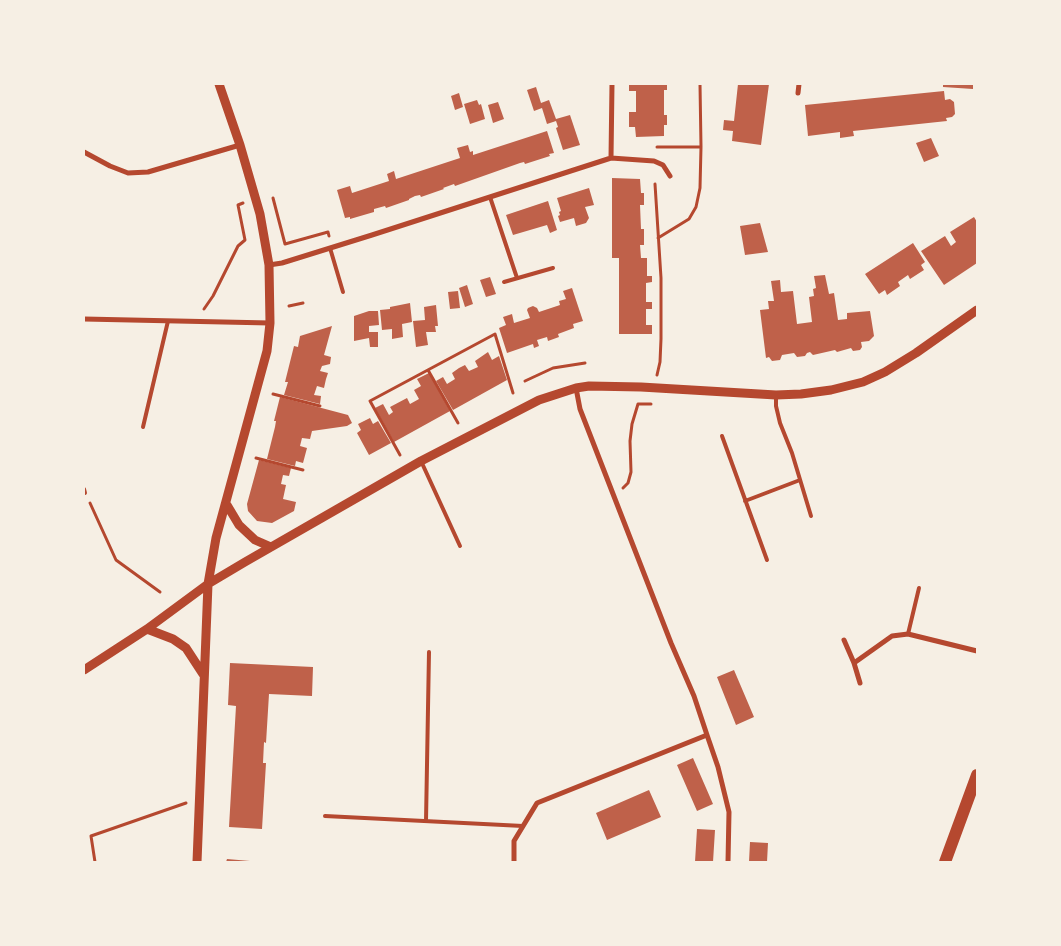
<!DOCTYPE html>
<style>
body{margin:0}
#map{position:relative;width:1061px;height:946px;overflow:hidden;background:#f6efe4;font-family:Mulish,sans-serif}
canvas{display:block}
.frame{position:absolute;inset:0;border:85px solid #f6efe4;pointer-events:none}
</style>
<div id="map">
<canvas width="1061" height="946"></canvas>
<div class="frame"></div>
</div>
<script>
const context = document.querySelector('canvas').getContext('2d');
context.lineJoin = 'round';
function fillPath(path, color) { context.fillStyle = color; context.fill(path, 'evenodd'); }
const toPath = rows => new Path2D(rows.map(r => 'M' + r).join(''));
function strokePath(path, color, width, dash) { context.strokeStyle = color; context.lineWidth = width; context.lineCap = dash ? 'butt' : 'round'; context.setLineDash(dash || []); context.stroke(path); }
const building = toPath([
 [629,84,667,84,667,90,664,90,664,115,667,115,667,125,664,125,664,136,636,137,635,127,629,127,629,112,636,112,636,91,629,91],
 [738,84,769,84,761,145,732,141,733,131,723,130,724,120,734,121],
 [943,84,973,84,973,89,943,87],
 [536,87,541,103,549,100,556,119,570,115,580,145,563,150,556,128,558,127,556,121,547,124,542,108,534,111,527,90],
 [944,91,945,100,950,99,954,102,955,114,952,117,946,118,947,121,853,131,854,136,840,138,840,132,808,136,805,105],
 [459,93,463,107,455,110,451,96],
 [477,100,479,105,481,104,485,119,470,124,464,104],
 [498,102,504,119,493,123,488,105],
 [547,131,554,153,549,154,550,156,525,164,524,162,520,163,455,186,454,184,443,188,444,189,421,197,420,195,415,196,409,199,409,200,386,208,385,206,374,209,374,212,350,219,350,217,345,218,337,190,350,186,352,193,389,181,387,174,394,171,396,179,460,158,457,148,468,145,470,152,473,151,473,155],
 [931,138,939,156,924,162,916,143],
 [612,178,640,179,641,193,644,193,644,205,640,205,641,229,644,229,644,245,640,245,641,258,647,258,647,276,652,276,652,282,646,283,646,302,652,302,652,309,646,309,646,325,652,325,652,334,619,334,619,258,612,258],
 [589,188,594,205,585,207,589,218,586,223,576,226,574,218,560,222,558,216,560,215,559,212,561,211,557,198],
 [548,201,557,230,550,233,547,225,513,235,506,215],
 [974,217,977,222,977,263,944,285,921,251,945,236,951,246,956,242,950,232],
 [760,223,768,252,745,255,740,226],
 [913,243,925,262,921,265,924,270,910,279,908,275,898,282,900,286,887,295,885,290,879,294,865,274],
 [825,275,829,294,834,293,838,320,847,319,847,313,870,311,874,336,869,341,861,342,862,347,860,350,853,351,851,348,837,352,835,350,813,355,810,352,807,353,805,356,797,357,794,353,782,355,780,360,772,361,769,357,766,358,760,310,769,309,768,301,774,301,771,281,780,280,781,292,793,291,797,324,812,322,809,297,814,296,813,289,816,288,814,276],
 [490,277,496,294,486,297,480,280],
 [467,285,473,304,465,307,459,288],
 [572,288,583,321,573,324,574,328,558,334,559,337,548,341,547,337,537,340,539,346,534,348,533,344,507,353,499,328,506,325,503,317,512,314,514,323,530,318,527,310,528,308,533,306,537,308,539,312,560,305,559,301,566,299,563,291],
 [458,291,460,308,450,309,448,292],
 [410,303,412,322,402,324,403,337,392,339,392,329,382,330,380,310,390,309,390,307],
 [436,305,438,326,435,326,436,332,426,332,428,345,416,347,413,321,425,320,424,307],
 [369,311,378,311,379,325,369,326,369,332,378,332,378,347,370,347,369,338,354,341,354,316],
 [332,326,324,355,331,357,330,364,322,366,320,371,328,373,326,379,324,388,317,386,314,395,321,396,320,404,284,395,288,382,285,382,294,346,298,347,300,336],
 [488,352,492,360,499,356,507,380,453,410,436,381,443,377,447,384,455,379,452,373,459,368,465,365,469,371,478,367,475,361],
 [429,373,450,411,394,442,375,408,383,404,389,415,393,412,390,407,407,398,410,404,419,399,414,390,421,386,417,379],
 [280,397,348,415,352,423,347,426,312,431,310,439,302,438,300,446,307,448,303,463,296,461,295,466,267,459,275,427,276,421,274,421],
 [370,418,373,424,378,421,391,443,369,455,357,433,361,430,358,424],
 [259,460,291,468,289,476,283,475,281,484,286,485,283,499,296,502,294,511,272,523,257,521,248,511,247,504],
 [230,663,313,667,312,696,269,694,266,743,264,742,263,763,266,763,262,829,229,827,236,706,228,705],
 [734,670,754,717,736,725,717,677],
 [693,758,713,804,697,811,677,765],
 [649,790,661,817,607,840,596,813],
 [697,829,715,830,713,862,695,862],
 [750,842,768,843,767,862,749,862],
 [227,859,250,861,249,862,226,862]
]);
const path = toPath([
 [657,147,701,147],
 [655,184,661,278,661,339,660,362,657,375],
 [273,198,285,244,328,232,329,236],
 [658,238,689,219,696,207,700,188,701,147,700,84],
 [289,306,303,303],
 [204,309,213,296,238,246,245,240,238,205,243,203],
 [428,370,458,423],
 [525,381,553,368,585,363],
 [273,394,320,406],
 [400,455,370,401,495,334,513,393],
 [256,458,303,470],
 [623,488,628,483,631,472,630,441,632,424,638,404,651,404],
 [90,503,116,560,160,592],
 [95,862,91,836,186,803]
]);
const service = toPath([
 [490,197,517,278],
 [330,248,343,292],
 [504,282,553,268],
 [776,395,776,406,780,423,792,453,811,516],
 [143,427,168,321],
 [722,436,767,560],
 [421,461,460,546],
 [84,489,85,493],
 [745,501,800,480],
 [908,634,919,588],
 [325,816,523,826],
 [426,821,429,652]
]);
const minor = toPath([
 [798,93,799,84],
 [84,152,110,166,128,173,148,172,240,145],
 [611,158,612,84],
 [269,265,282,263,372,235,611,158,654,161,663,165,670,176],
 [84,319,270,323],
 [576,388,580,409,671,643,694,696,707,735],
 [844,640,854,663,860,683],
 [854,663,892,636,908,634,977,651],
 [514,862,514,841,537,803,707,735,718,767,729,812,728,862]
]);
const tertiary = toPath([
 [227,505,239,525,255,540,271,547],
 [147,629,173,639,186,648,203,674],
 [84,670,147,629,208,584,245,562,421,461,539,400,576,388,589,386,641,387,776,395,801,394,831,390,863,382,885,372,916,353,977,310],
 [197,862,208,584,216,538,267,351,270,323,269,265,260,214,240,145,219,84]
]);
const primary = toPath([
 [945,862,977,775]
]);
fillPath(building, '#bf614a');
strokePath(path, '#b5482f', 3);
strokePath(service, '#b5482f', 4);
strokePath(minor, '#b5482f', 5);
strokePath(tertiary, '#b5482f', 9);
strokePath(primary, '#b5482f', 12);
</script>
